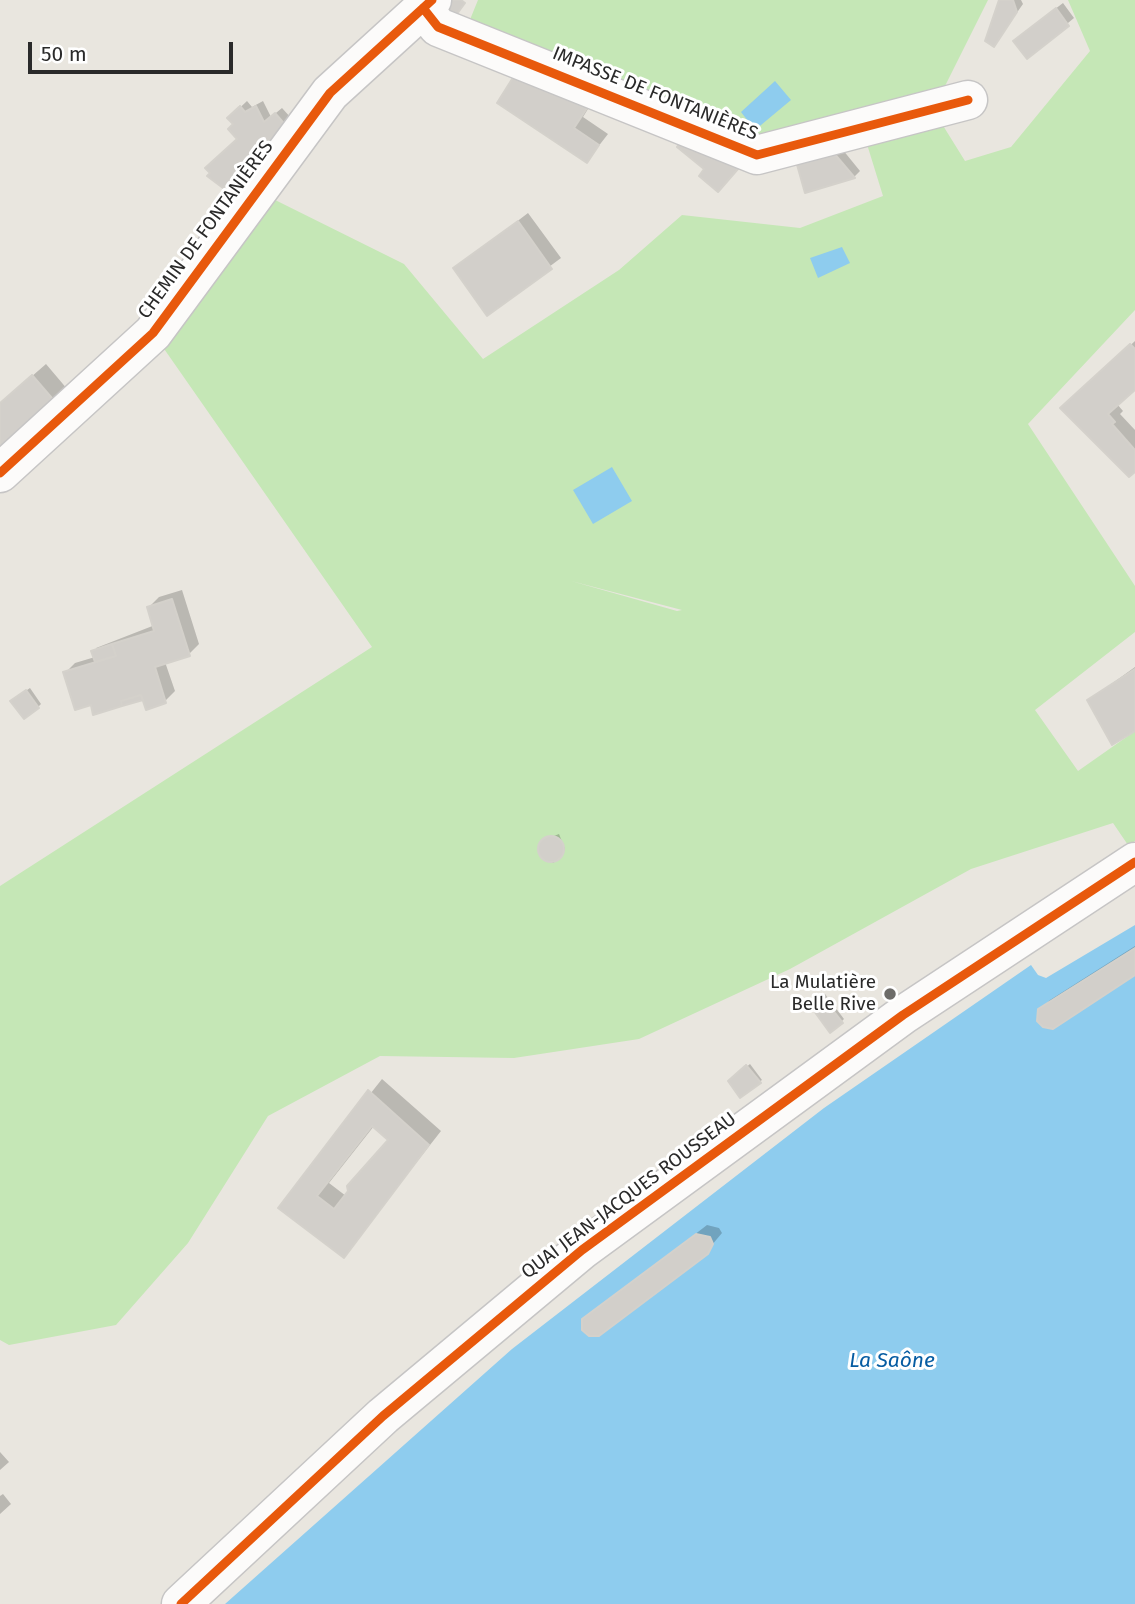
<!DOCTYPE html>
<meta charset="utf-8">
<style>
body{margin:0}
#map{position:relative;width:1135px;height:1604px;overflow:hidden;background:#e9e6df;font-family:"Fira Sans",sans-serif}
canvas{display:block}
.scale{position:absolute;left:28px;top:42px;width:205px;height:32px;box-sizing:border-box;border:4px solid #2a2a2a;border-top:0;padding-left:9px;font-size:21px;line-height:24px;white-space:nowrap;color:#2a2a2a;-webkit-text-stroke:5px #fff;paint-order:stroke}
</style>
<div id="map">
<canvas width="1135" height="1604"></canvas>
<div class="scale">50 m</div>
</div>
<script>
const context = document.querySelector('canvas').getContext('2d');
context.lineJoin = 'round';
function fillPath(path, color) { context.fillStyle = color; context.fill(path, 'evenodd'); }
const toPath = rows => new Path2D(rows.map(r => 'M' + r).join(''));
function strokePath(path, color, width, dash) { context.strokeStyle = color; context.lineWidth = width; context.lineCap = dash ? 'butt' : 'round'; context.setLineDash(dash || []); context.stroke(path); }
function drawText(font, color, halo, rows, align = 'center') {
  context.font = font + ' "Fira Sans",sans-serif'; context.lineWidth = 6; context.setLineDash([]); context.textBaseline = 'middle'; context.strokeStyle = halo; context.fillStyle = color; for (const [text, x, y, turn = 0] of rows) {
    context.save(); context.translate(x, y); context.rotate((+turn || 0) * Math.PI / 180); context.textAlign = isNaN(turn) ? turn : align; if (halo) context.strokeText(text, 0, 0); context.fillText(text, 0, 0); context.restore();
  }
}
const green = toPath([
 [478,0,988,0,942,92,759,146,467,27],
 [1068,0,1135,0,1135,310,1028,424,1135,586,1135,632,1035,710,1078,771,1135,731,1135,841,1128,845,1113,823,971,869,790,969,639,1039,514,1058,380,1056,268,1116,188,1243,116,1325,9,1345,0,1340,0,886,372,647,153,333,255,190,404,264,483,359,619,270,682,215,800,228,883,196,866,141,942,124,965,161,1011,147,1090,51],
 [571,581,682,610,677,611]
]);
const water = toPath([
 [775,81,791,100,755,130,741,112],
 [842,247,850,263,818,278,810,258],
 [612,467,632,501,593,524,573,490],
 [1135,925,1135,1604,225,1604,512,1349,824,1108,1031,965,1038,975,1046,978]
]);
const shadow = toPath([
 [1001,0,1021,0,1023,4,994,45],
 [1063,3,1074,18,1027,57,1021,35],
 [601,88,583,117,608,134,587,161,500,103],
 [247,101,252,107,263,101,271,117,282,108,292,119,217,184,209,176,239,139,235,124,229,118],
 [834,139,860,171,854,177,806,191],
 [528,213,561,258,487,313,456,268],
 [1135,341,1135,388,1117,404,1123,411,1120,414,1135,430,1135,470,1072,399],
 [46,364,68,390,0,451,0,404],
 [182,590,199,644,189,654,165,662,175,691,165,701,144,696,92,703,65,673,75,663,95,657,96,648,155,625,149,607,159,597],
 [1135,667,1135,728,1089,700],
 [30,688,41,704,38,707,15,698],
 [559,834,565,849,561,857,553,863,540,849,541,841],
 [1135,946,1135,973,1040,1010,1050,1000],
 [825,994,844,1019,841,1022,814,1001],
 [750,1064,762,1080,759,1082,730,1081],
 [382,1079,441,1131,343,1256,280,1208],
 [374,1126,390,1140,346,1196,329,1183],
 [707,1225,719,1228,722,1233,706,1252,584,1320],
 [0,1452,9,1462,0,1470],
 [3,1494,11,1504,0,1514,0,1496]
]);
const building = toPath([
 [449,0,461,0,465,3,454,18,444,13,449,0],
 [999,0,1013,0,1017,12,994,47,985,41,999,0],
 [1056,8,1069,26,1027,59,1013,41,1056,8],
 [519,68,593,99,574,128,599,145,587,163,497,103,519,68],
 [240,106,245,112,256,106,264,122,275,113,287,127,223,188,207,176,210,173,205,168,237,139,228,129,233,124,227,118,240,106],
 [689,133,744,162,718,192,699,176,704,169,677,147,689,133],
 [827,145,855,178,805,193,794,154,827,145],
 [518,221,552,269,487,316,453,268,518,221],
 [1130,344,1135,349,1135,390,1108,414,1115,422,1112,424,1135,450,1135,472,1129,477,1060,408,1130,344],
 [32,375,57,404,0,453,0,403,32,375],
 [172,599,190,656,155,667,166,703,146,710,141,695,121,701,122,706,93,715,91,705,75,710,63,672,116,656,112,644,154,631,147,607,172,599],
 [112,644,116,656,95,662,91,651,112,644],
 [1135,669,1135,731,1112,745,1087,700,1135,669],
 [26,690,39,708,24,719,10,701,26,690],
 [141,695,143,700,122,706,121,701,141,695],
 '538 849a13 13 0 1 1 26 0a13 13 0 1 1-26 0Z',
 [1135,948,1135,975,1053,1029,1043,1027,1037,1021,1038,1009,1135,948],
 [821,995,843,1023,830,1033,809,1004,821,995],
 [746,1065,761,1083,740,1098,728,1081,746,1065],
 [368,1090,429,1145,344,1258,278,1208,368,1090],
 [372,1126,388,1140,347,1186,348,1191,334,1209,317,1196,372,1126],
 [696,1234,710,1237,713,1244,708,1254,599,1336,589,1336,582,1330,582,1319,696,1234]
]);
const minor = toPath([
 [423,8,438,27,757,155,968,100],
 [0,473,153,333,330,93,432,0],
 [181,1604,383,1416,582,1250,903,1015,1135,862]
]);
const cycleway = toPath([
 [423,8,438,27,757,155,968,100],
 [0,473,153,333,330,93,432,0],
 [181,1604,383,1416,582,1250,903,1015,1135,862]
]);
const markers = [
 [890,994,7,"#6d6c69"]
];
const streetNames = [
 ["IMPASSE DE FONTANIÈRES",655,94,22],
 ["CHEMIN DE FONTANIÈRES",206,230,-54],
 ["QUAI JEAN-JACQUES ROUSSEAU",629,1196,-37]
];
const poiNames = [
 ["La Mulatière",876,983],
 ["Belle Rive",876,1005]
];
const waterNames = [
 ["La Saône",892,1361]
];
fillPath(green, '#c5e7b6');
fillPath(water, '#8eccee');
fillPath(shadow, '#0003');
fillPath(building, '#d2cfca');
strokePath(building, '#d4d1cb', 2);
strokePath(minor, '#c6c5c5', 41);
strokePath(minor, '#fcfbfa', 38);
strokePath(cycleway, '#e8590c', 9);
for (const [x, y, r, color] of markers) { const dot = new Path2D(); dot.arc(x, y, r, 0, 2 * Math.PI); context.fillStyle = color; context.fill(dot); strokePath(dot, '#fff', 2.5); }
drawText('19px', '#2a2a2a', '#fff', streetNames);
drawText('19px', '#2a2a2a', '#fff', poiNames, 'right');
drawText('italic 21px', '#065ca2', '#fff', waterNames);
</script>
